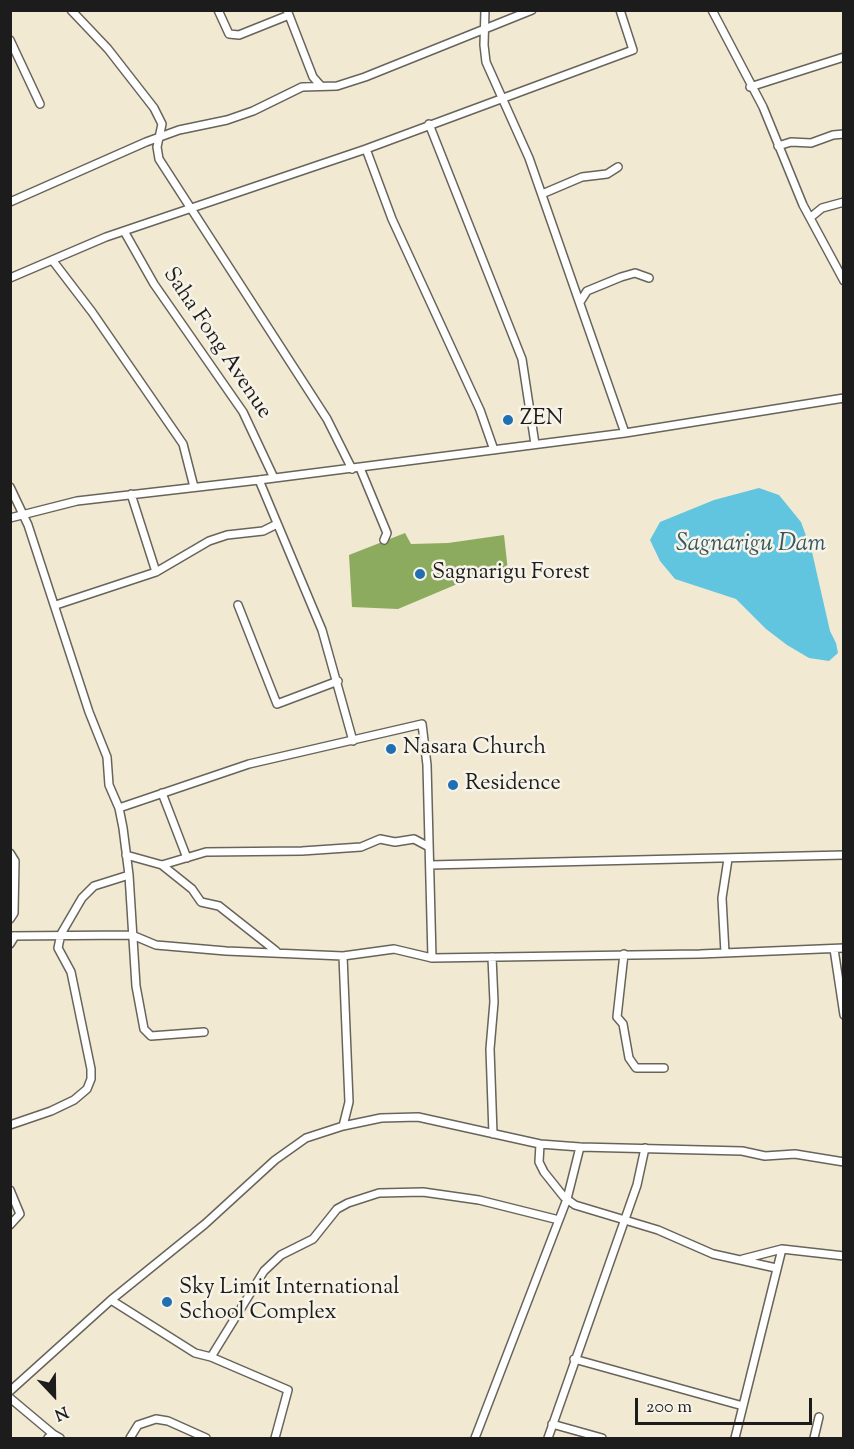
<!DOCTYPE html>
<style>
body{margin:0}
#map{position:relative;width:854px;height:1449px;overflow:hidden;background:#f2e9d2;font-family:"Sorts Mill Goudy",serif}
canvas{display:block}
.frame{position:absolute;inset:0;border:12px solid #1c1c1c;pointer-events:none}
.north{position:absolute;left:24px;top:1365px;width:60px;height:60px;-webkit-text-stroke:4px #f7f3e8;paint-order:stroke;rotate:158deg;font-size:16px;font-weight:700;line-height:24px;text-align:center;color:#1c1c1c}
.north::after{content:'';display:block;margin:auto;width:21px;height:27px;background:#1c1c1c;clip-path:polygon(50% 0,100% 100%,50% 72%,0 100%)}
.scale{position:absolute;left:635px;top:1398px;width:177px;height:27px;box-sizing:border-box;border:3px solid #1c1c1c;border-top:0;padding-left:8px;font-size:18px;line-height:21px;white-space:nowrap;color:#1c1c1c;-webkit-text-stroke:4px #f7f3e8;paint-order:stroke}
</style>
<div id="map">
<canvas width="854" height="1449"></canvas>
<div class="frame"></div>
<div class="north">N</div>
<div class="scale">200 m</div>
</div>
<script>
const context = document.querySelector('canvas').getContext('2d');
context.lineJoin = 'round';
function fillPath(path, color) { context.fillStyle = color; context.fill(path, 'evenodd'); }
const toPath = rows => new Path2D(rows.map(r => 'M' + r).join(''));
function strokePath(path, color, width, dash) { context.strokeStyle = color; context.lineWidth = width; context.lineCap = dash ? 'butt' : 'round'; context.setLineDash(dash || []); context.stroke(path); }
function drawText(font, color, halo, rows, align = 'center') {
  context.font = font + ' "Sorts Mill Goudy",serif'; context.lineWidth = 5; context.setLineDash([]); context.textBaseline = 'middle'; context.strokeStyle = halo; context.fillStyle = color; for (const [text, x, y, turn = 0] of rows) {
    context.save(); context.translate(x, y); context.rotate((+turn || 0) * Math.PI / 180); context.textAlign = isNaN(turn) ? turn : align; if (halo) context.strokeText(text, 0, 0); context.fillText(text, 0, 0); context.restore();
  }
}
const forest = toPath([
 [405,533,411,544,448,543,504,535,508,571,474,577,398,609,352,607,349,555]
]);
const water = toPath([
 [759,488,779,495,801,522,812,552,830,631,836,643,838,653,829,661,809,658,787,645,766,629,736,599,675,579,660,561,650,540,660,522,714,500]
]);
const minor = toPath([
 [71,10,108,49,154,108,162,124,157,147,159,159,327,419,352,469],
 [218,10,229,34,239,35,289,15],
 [287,10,313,77,321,86],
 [485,10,484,45,486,62,529,158,625,433],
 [712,10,763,107,803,205,844,281],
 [10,40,40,104],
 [750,87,844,57],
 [429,124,522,359,535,444],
 [778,146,791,142,811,143,833,135,844,134],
 [366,149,392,219,480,410,494,450],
 [542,194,582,177,607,174,618,167],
 [10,202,146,142,179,130,227,120,253,111,302,87,337,86,365,77,532,10],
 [811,217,822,208,844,202],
 [124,231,154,284,243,412,274,478],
 [53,261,92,312,183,444,194,487],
 [10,278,106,237,366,149,633,50,620,10],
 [580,302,587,291,621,277,635,273,649,278],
 [360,468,387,533,384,540],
 [259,480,322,630,353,741],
 [10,487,28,525,89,712,107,757,109,785,119,808,123,828,129,875,136,986,144,1029,151,1036,204,1032],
 [131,494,156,572],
 [10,518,77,501,259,480,625,433,844,398],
 [56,605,156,572,209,541,227,535,263,531,277,524],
 [238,605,277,704,338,681],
 [162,793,187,858],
 [119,808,249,764,422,724,427,765,432,958],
 [10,853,15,861,14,913,10,919],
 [126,855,162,865,206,852,302,851,361,847,380,839,395,842,414,839,429,847],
 [162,865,192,889,201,902,219,906,276,951],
 [430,865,844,855],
 [10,936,132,935,156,945,226,951,343,956,394,949,432,958,700,954,844,948],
 [10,944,15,936],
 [834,949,844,1015],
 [725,953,722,898,728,859],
 [624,954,617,1017,623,1024,629,1058,636,1068,664,1068],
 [492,957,494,1002,490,1049,493,1134],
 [10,1125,51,1111,74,1100,87,1089,91,1079,91,1069,71,972,58,948,61,934,82,898,94,886,129,875],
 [343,1126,381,1118,418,1117,540,1144,539,1162,544,1172,564,1197,575,1205,658,1230,713,1254,776,1268],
 [540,1144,580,1147,742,1151,765,1156,795,1154,844,1162],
 [10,1190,20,1214,10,1225],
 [743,1259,782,1249,844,1256],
 [111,1300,195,1353,211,1357,288,1390,275,1438],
 [211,1357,264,1271,281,1255,313,1239,337,1209,348,1203,379,1193,423,1192,479,1200,559,1220],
 [574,1359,743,1406],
 [10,1391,111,1300,205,1224,275,1160,306,1138,343,1126,349,1102,343,956],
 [10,1398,53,1434],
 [552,1424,602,1438],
 [48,1438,53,1434,60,1438],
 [130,1438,138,1425,156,1419,168,1421,206,1438],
 [475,1438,567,1199,580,1147],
 [548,1438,637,1185,645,1148],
 [735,1438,782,1249],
 [814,1438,819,1417]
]);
const markers = [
 [508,420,6,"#1f6fb2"],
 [420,574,6,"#1f6fb2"],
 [391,749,6,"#1f6fb2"],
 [453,785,6,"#1f6fb2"],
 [167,1302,6,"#1f6fb2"]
];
const streetNames = [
 ["Saha Fong Avenue",216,344,56]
];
const poiNames = [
 ["ZEN",520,420],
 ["Sagnarigu Forest",432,574],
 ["Nasara Church",403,749],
 ["Residence",465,785],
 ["Sky Limit International",179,1289],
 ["School Complex",179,1314]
];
const waterNames = [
 ["Sagnarigu Dam",751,546]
];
fillPath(forest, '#8cab5f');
fillPath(water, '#62c5e0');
strokePath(minor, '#67645c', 10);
strokePath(minor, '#fff', 7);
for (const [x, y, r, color] of markers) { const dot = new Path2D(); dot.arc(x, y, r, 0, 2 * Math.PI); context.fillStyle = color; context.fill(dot); strokePath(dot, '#f7f3e8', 2); }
drawText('22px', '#1c1c1c', '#f7f3e8', streetNames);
drawText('22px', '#1c1c1c', '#f7f3e8', poiNames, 'left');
drawText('italic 24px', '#345761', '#f7f3e8', waterNames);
</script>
